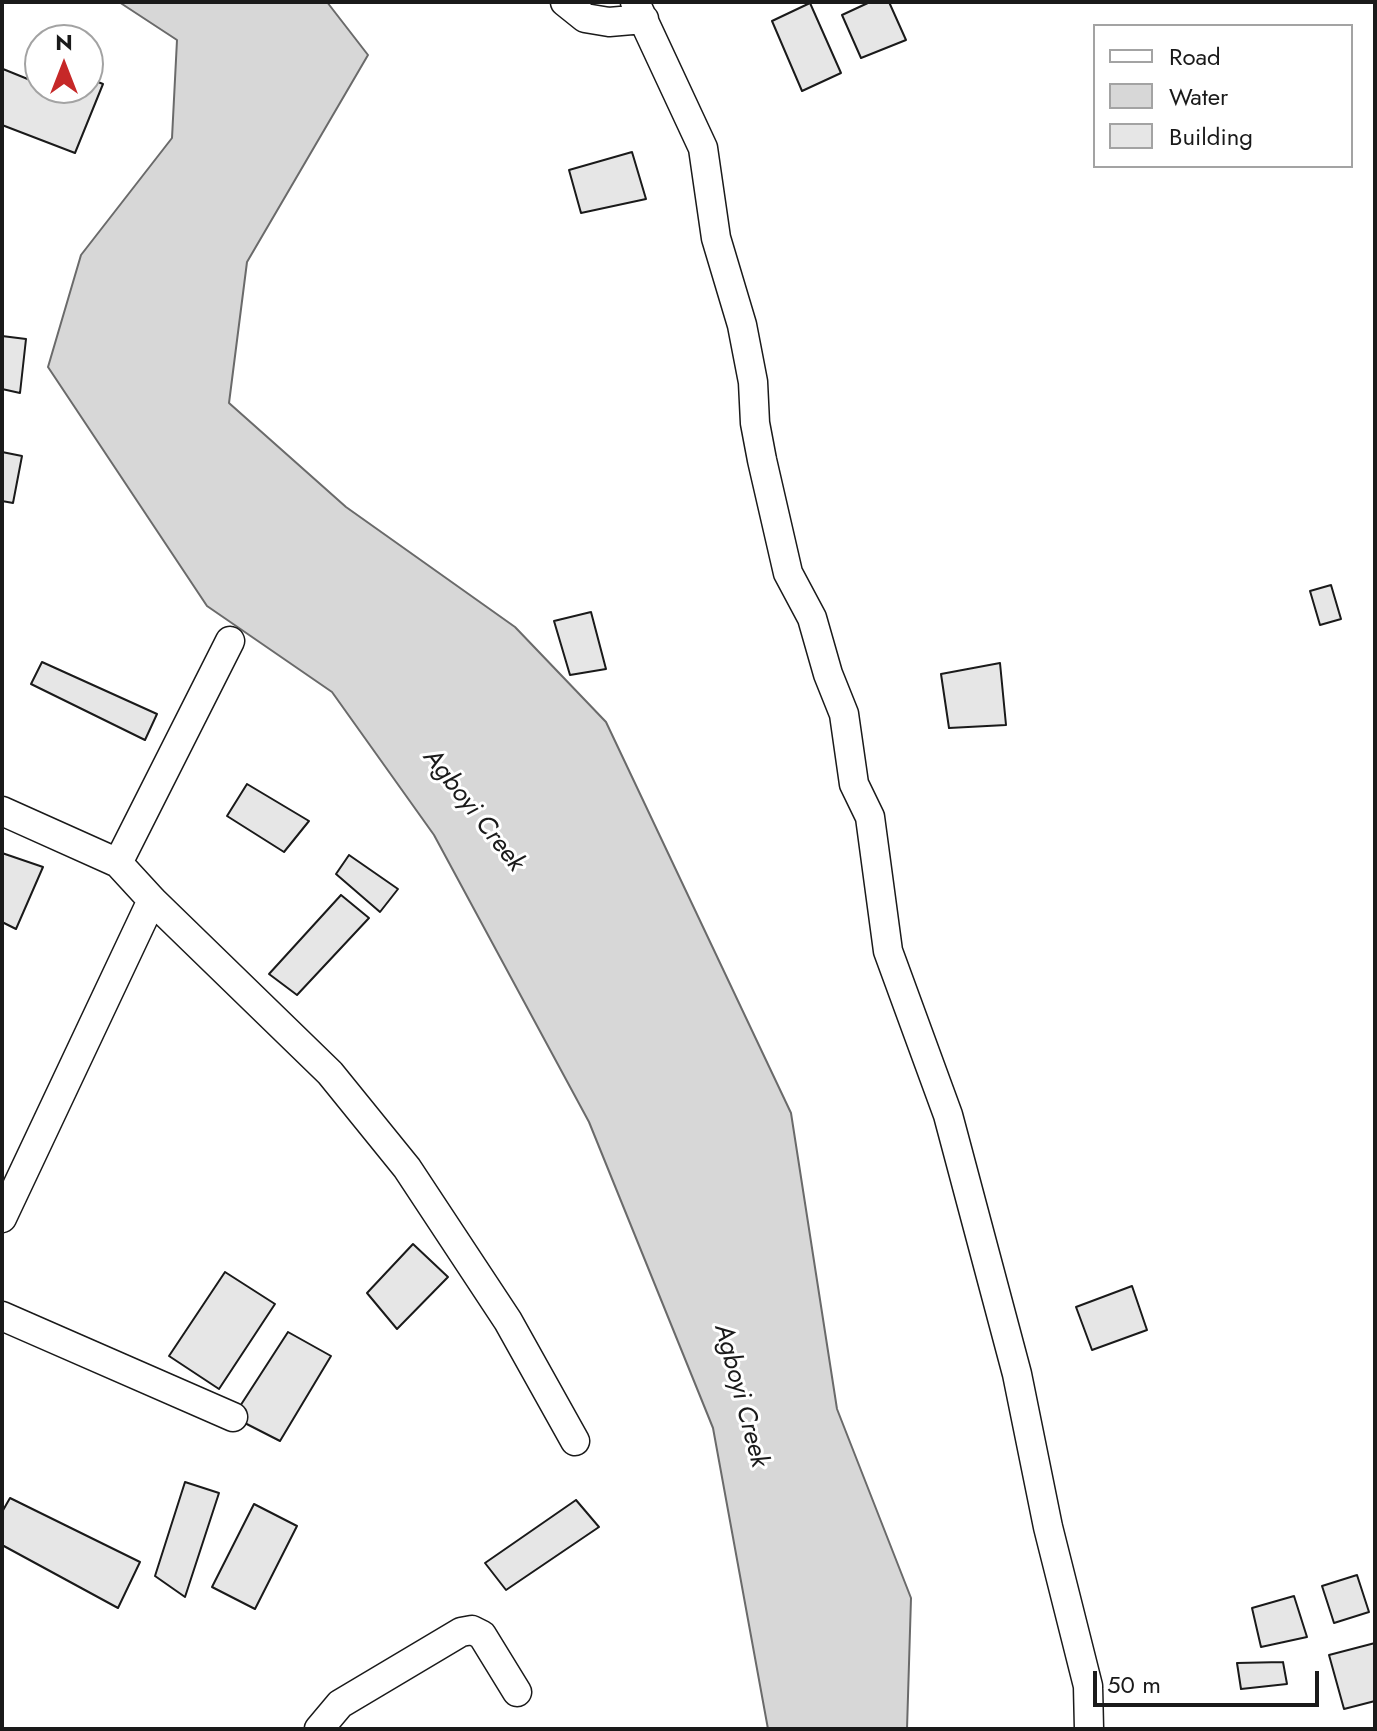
<!DOCTYPE html>
<style>
body{margin:0}
#map{position:relative;width:1377px;height:1731px;overflow:hidden;background:#fff;font-family:Jost,sans-serif}
canvas{display:block}
.frame{position:absolute;inset:0;border:4px solid #1a1a1a;pointer-events:none}
.legend{position:absolute;left:1093px;top:24px;width:260px;height:144px;box-sizing:border-box;background:#fff;border:2px solid #a3a3a3;margin:0;padding:10px 14px;list-style:none;font-size:24px;color:#1a1a1a}
.legend li{display:flex;align-items:center;gap:16px;height:40px}
.legend b{width:40px;border:2px solid #a3a3a3}
.north{position:absolute;left:24px;top:24px;width:80px;height:80px;box-sizing:border-box;background:#fff;border:2px solid #a3a3a3;border-radius:50%;rotate:0deg;font-size:22px;font-weight:700;line-height:32px;text-align:center;color:#1a1a1a}
.north::after{content:'';display:block;margin:auto;width:28px;height:36px;background:#c62828;clip-path:polygon(50% 0,100% 100%,50% 72%,0 100%)}
.scale{position:absolute;left:1093px;top:1671px;width:226px;height:36px;box-sizing:border-box;border:4px solid #1a1a1a;border-top:0;padding-left:10px;font-size:24px;line-height:28px;white-space:nowrap;color:#1a1a1a;-webkit-text-stroke:6px #fff;paint-order:stroke}
</style>
<div id="map">
<canvas width="1377" height="1731"></canvas>
<div class="frame"></div>
<ul class="legend">
<li><b style="height:10px;background:#fff"></b>Road</li>
<li><b style="height:22px;background:#d7d7d7"></b>Water</li>
<li><b style="height:22px;background:#e6e6e6"></b>Building</li>
</ul>
<div class="north">N</div>
<div class="scale">50 m</div>
</div>
<script>
const context = document.querySelector('canvas').getContext('2d');
context.lineJoin = 'round';
function fillPath(path, color) { context.fillStyle = color; context.fill(path, 'evenodd'); }
const toPath = rows => new Path2D(rows.map(r => 'M' + r).join(''));
function strokePath(path, color, width, dash) { context.strokeStyle = color; context.lineWidth = width; context.lineCap = dash ? 'butt' : 'round'; context.setLineDash(dash || []); context.stroke(path); }
function drawText(font, color, halo, rows, align = 'center') {
  context.font = font + ' Jost,sans-serif'; context.lineWidth = 6; context.setLineDash([]); context.textBaseline = 'middle'; context.strokeStyle = halo; context.fillStyle = color; for (const [text, x, y, turn = 0] of rows) {
    context.save(); context.translate(x, y); context.rotate((+turn || 0) * Math.PI / 180); context.textAlign = isNaN(turn) ? turn : align; if (halo) context.strokeText(text, 0, 0); context.fillText(text, 0, 0); context.restore();
  }
}
const water = toPath([
 [119,2,327,2,368,55,247,262,229,403,346,507,515,627,606,722,791,1113,837,1409,911,1598,907,1729,768,1729,713,1428,589,1122,434,835,332,692,207,606,48,367,81,255,172,138,177,40,119,2]
]);
const building = toPath([
 [870,2,889,2,906,40,861,58,842,15,870,2],
 [810,3,841,73,802,91,772,21,810,3],
 [3,69,40,84,40,88,88,88,88,78,103,84,75,153,2,125,3,69],
 [632,152,646,199,581,213,569,170,632,152],
 [2,336,26,339,20,393,2,389,2,336],
 [2,452,22,456,13,503,2,501,2,452],
 [1331,585,1341,619,1320,625,1310,591,1331,585],
 [591,612,606,669,570,675,554,621,591,612],
 [42,662,157,714,145,740,31,684,42,662],
 [1000,663,1006,725,949,728,941,674,1000,663],
 [247,784,309,821,284,852,227,816,247,784],
 [2,853,43,867,16,929,2,922,2,853],
 [349,855,398,889,380,912,336,874,349,855],
 [341,895,369,918,297,995,269,974,341,895],
 [413,1244,448,1277,397,1329,367,1293,413,1244],
 [225,1272,275,1304,219,1389,169,1356,225,1272],
 [1132,1286,1147,1330,1092,1350,1076,1307,1132,1286],
 [288,1332,331,1356,280,1441,233,1417,288,1332],
 [185,1482,219,1493,185,1597,155,1576,185,1482],
 [10,1498,140,1562,118,1608,2,1545,2,1512,10,1498],
 [576,1500,599,1527,506,1590,485,1563,576,1500],
 [254,1504,297,1526,255,1609,212,1587,254,1504],
 [1357,1575,1369,1612,1334,1623,1322,1586,1357,1575],
 [1294,1596,1307,1637,1261,1647,1252,1608,1294,1596],
 [1375,1643,1375,1701,1344,1709,1329,1655,1375,1643],
 [1283,1662,1287,1684,1241,1689,1237,1663,1283,1662]
]);
const minor = toPath([
 [565,2,585,18,609,22,644,19],
 [635,2,703,148,716,238,742,325,753,382,755,423,762,460,788,573,812,618,828,674,844,714,854,784,870,817,888,951,948,1115,1017,1374,1048,1527,1088,1686,1089,1729],
 [2,811,118,863,152,900,330,1073,407,1168,508,1321,575,1441],
 [118,863,230,641],
 [2,1218,152,900],
 [2,1316,233,1417],
 [319,1729,340,1704,461,1632,472,1630,482,1635,517,1692]
]);
const waterNames = [
 ["Agboyi Creek",473,811,52],
 ["Agboyi Creek",740,1396,75]
];
fillPath(water, '#d7d7d7');
strokePath(water, '#6a6a6a', 2);
fillPath(building, '#e6e6e6');
strokePath(building, '#1a1a1a', 2);
strokePath(minor, '#1a1a1a', 31);
strokePath(minor, '#fff', 28);
drawText('italic 26px', '#1a1a1a', '#fff', waterNames);
</script>
